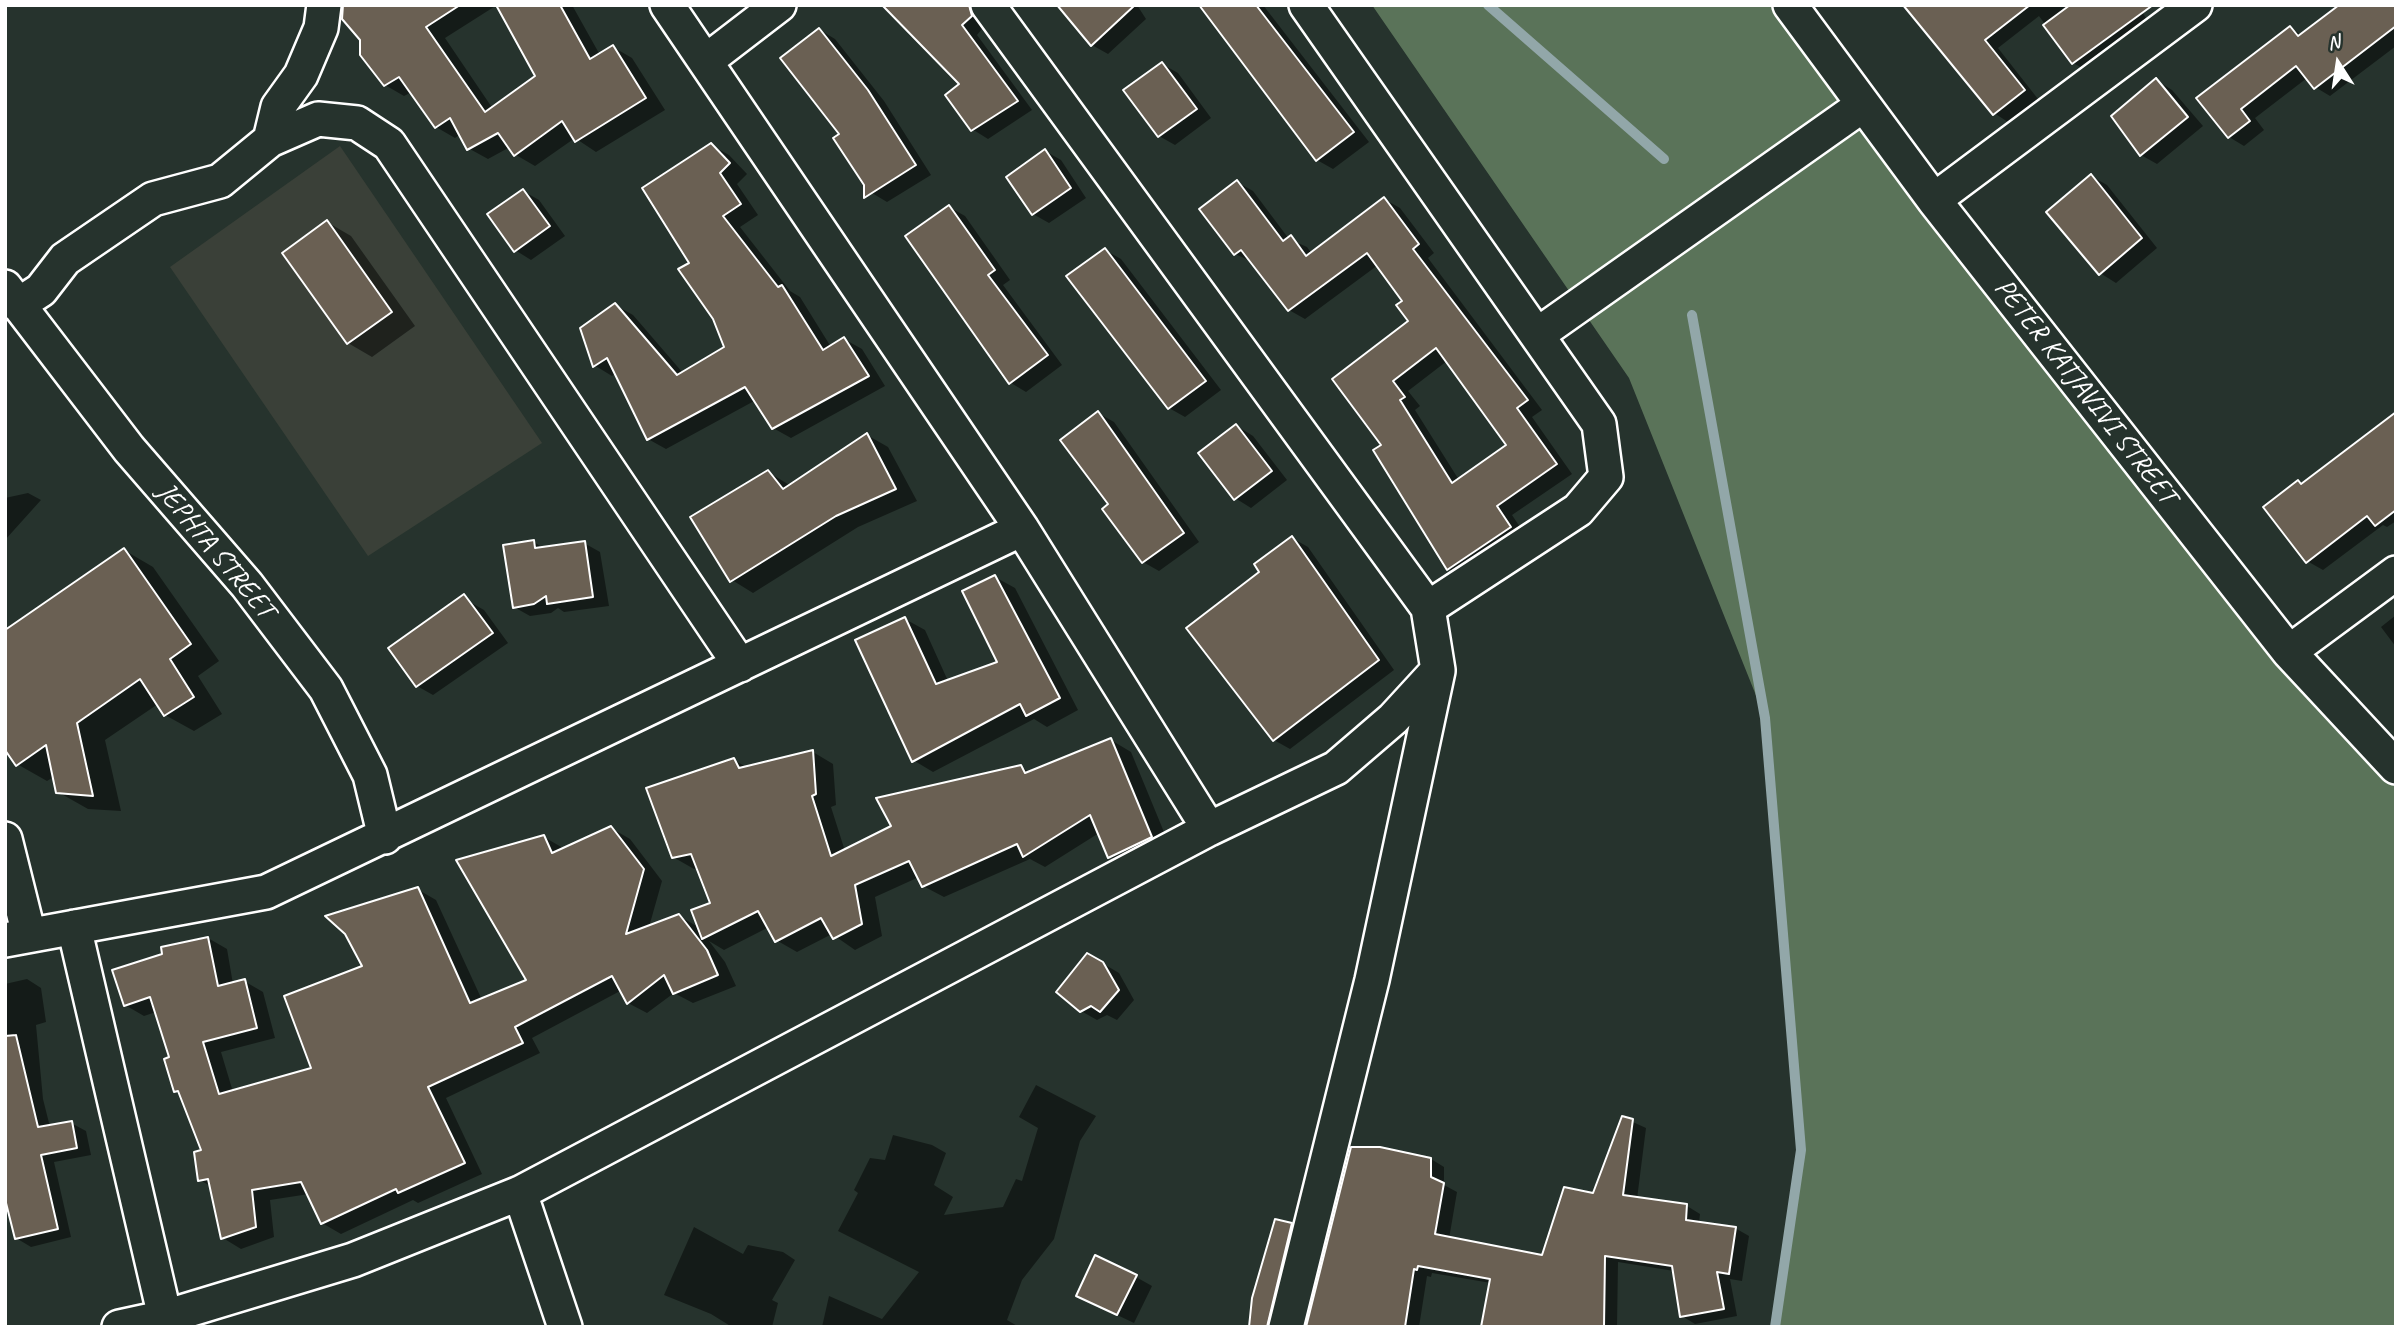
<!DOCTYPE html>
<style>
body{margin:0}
#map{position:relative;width:2401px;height:1332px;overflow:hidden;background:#26332d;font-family:Caveat,sans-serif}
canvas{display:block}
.frame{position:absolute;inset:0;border:7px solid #fff;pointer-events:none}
.north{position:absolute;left:2303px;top:28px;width:70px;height:70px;-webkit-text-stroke:5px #26332d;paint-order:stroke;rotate:348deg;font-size:19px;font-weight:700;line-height:28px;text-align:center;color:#fff}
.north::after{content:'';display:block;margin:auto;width:24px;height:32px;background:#fff;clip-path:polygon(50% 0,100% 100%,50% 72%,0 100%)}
</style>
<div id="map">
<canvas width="2401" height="1332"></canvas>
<div class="frame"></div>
<div class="north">N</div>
</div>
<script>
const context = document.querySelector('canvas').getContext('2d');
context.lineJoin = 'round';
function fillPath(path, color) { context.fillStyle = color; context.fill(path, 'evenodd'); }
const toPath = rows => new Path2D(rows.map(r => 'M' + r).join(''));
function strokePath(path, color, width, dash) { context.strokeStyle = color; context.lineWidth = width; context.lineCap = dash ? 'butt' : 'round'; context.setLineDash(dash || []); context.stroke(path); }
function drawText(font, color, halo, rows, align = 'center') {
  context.font = font + ' Caveat,sans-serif'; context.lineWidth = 5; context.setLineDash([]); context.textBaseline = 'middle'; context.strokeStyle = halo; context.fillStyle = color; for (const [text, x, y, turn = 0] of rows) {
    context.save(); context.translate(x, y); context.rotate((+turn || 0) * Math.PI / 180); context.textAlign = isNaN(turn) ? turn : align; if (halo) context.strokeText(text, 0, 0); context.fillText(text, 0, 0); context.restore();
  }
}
const built = toPath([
 [340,146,542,443,368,556,170,267]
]);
const green = toPath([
 [1372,5,1790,5,2396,767,2396,1327,1775,1327,1801,1150,1765,718,1629,378]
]);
const shadow = toPath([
 [344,5,497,5,445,38,493,109,537,77,498,5,572,5,600,55,613,47,632,58,665,110,596,152,575,138,535,166,516,155,510,147,488,159,468,148,461,134,455,138,436,127,412,92,404,96,385,85],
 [885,5,968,5,986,24,977,35,1032,110,988,139,972,129,962,85],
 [1059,5,1137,5,1146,19,1108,54,1092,45],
 [1201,5,1263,5,1369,142,1333,169,1317,160],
 [1966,5,2137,5,2151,25,2088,71,2073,63,2039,16,1998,48,2038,99,2008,122,1994,113],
 [2396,17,2396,46,2330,96,2315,87,2307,78,2255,118,2264,130,2244,146,2229,137,2199,98,2290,28,2302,35],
 [820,30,835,39,884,101,931,175,887,202,872,193,841,134],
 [1162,64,1178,73,1211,118,1175,145,1159,136],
 [2156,80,2172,90,2203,126,2157,164,2141,155],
 [711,145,729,155,747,174,737,184,758,215,740,227,790,291,800,297,831,347,844,339,862,349,885,386,791,438,773,428,756,400,666,449,648,439,616,373,612,376,594,365,615,305,633,315,683,373,726,348,691,264],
 [1045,151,1061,160,1086,198,1049,223,1033,214],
 [2091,176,2107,185,2157,248,2116,283,2100,273],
 [1237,182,1253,191,1289,239,1307,247,1312,254,1384,199,1400,208,1434,253,1428,258,1542,410,1532,417,1572,474,1512,515,1526,536,1464,578,1448,568,1383,446,1334,379,1411,321,1405,301,1378,265,1305,319,1289,310,1253,262,1235,254],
 [1447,361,1508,445,1459,480,1415,410,1420,406,1408,391],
 [523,191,539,200,565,236,531,260,515,250],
 [949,207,965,216,1010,280,1003,285,1062,365,1026,392,1011,383],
 [327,222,351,236,415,326,372,357,348,343,284,253],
 [1105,250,1121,259,1221,390,1185,417,1169,408],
 [2396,411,2396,521,2387,527,2383,525,2323,570,2307,561,2302,485],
 [1098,413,1114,422,1199,542,1159,571,1143,562,1110,505],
 [1237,426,1253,436,1287,480,1251,508,1235,498],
 [867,435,888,447,917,501,858,527,753,593,732,580,768,472,791,486],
 [28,493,41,500,5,540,5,498],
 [1292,538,1308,547,1394,670,1290,749,1274,740,1262,572],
 [534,542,545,549,584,543,600,552,609,606,564,612,558,608,551,613,530,616,514,607],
 [124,550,153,567,219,661,198,676,222,714,194,731,165,715,158,704,105,740,121,811,88,809,58,792,55,776,47,781,17,764],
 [995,577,1015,588,1078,710,1047,727,1034,719,933,772,913,760,905,619,925,630,948,681,1000,663],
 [468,601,484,610,508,643,433,695,417,686],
 [2396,615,2396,647,2381,627],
 [1111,740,1131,752,1171,849,1130,868,1109,856,1099,833,1045,867,1030,859,944,897,923,886,919,877,875,897,882,936,855,950,832,934,797,952,776,940,769,927,724,950,709,941,725,962,736,986,693,1003,674,993,647,1013,628,1003,622,990,532,1038,540,1053,446,1098,482,1174,418,1203,413,1200,341,1234,322,1223,309,1194,270,1200,274,1237,241,1249,223,1238,212,1187,200,1180,203,1152,182,1094,175,1091,171,1059,156,1012,144,1016,125,1005,208,938,227,949,233,984,244,981,263,992,275,1038,221,1052,233,1092,313,1069,364,967,417,889,436,900,482,1000,529,980,544,837,563,848,611,828,630,839,662,881,649,927,679,916,700,928,712,904,699,868,694,869,673,857,734,760,748,768,813,752,833,764,836,805,831,807,845,851,1021,767,1031,773],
 [1102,963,1119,973,1134,1000,1117,1020,1107,1015,1097,1020,1081,1011],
 [27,979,41,988,46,1022,36,1025,43,1099,50,1127,71,1123,86,1131,91,1155,54,1162,71,1237,31,1247,16,1238,8,1204,5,1205,5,984],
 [1036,1085,1096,1116,1080,1141,1054,1239,1022,1280,1007,1320,1019,1327,822,1327,829,1296,882,1319,919,1272,838,1231,858,1193,854,1190,870,1158,885,1160,893,1135,932,1145,946,1153,934,1185,953,1197,944,1215,1003,1207,1016,1179,1022,1181,1038,1128,1019,1117],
 [1624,1118,1646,1128,1637,1199,1687,1206,1700,1214,1699,1223,1735,1228,1749,1236,1742,1281,1730,1279,1737,1316,1695,1324,1682,1316,1674,1271,1618,1262,1617,1327,1483,1327,1491,1283,1432,1273,1431,1277,1427,1276,1419,1327,1308,1327,1431,1159,1444,1167,1444,1185,1457,1192,1449,1239,1543,1257,1595,1195],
 [694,1227,743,1254,748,1245,783,1252,795,1260,772,1300,778,1303,772,1327,732,1327,711,1314,664,1295],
 [1136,1277,1152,1286,1134,1323,1094,1304]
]);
const stream = toPath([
 [1488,5,1664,159],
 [1692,315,1765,718,1801,1150,1775,1327]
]);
const building = toPath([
 [343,5,460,5,426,27,485,112,535,76,496,5,560,5,590,59,613,45,646,98,575,142,562,121,514,156,498,133,467,150,450,118,435,128,399,77,384,86,360,55,360,40,342,19,343,5],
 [882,5,969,5,972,16,962,25,1018,101,971,131,945,95,959,84,882,5],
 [1057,5,1135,5,1091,46,1057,5],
 [1199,5,1256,5,1354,132,1316,161,1199,5],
 [1903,5,2030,5,1985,40,2025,90,1993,115,1903,5],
 [2070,5,2153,5,2072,64,2043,25,2070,5],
 [2339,5,2396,5,2396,26,2314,89,2296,66,2241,109,2250,121,2228,138,2196,98,2290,26,2298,36,2339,5],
 [819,28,868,90,916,165,864,198,864,185,833,138,839,134,780,58,819,28],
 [1162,62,1197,109,1158,137,1123,90,1162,62],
 [2156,78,2188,117,2140,156,2111,116,2156,78],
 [711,143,730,163,720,173,741,204,723,216,778,287,782,285,823,350,844,337,869,376,772,429,745,387,647,440,607,358,593,367,580,328,615,303,677,375,724,347,713,319,678,269,689,263,642,188,711,143],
 [1045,149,1071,188,1032,215,1006,177,1045,149],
 [2091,174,2142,238,2099,275,2046,212,2091,174],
 [1237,180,1283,241,1291,235,1306,256,1384,197,1419,244,1413,249,1528,400,1517,408,1557,464,1497,506,1511,527,1447,570,1373,450,1381,445,1332,379,1408,321,1396,305,1402,301,1367,253,1288,311,1241,250,1234,255,1199,209,1237,180],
 [1436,348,1506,445,1452,483,1400,400,1405,397,1393,381,1436,348],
 [523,189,550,226,514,252,487,214,523,189],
 [949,205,995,270,988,275,1048,355,1009,384,905,236,949,205],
 [327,220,392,312,347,344,282,253,327,220],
 [1105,248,1206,381,1168,409,1066,276,1105,248],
 [1098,411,1184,533,1142,563,1102,509,1108,504,1060,440,1098,411],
 [2396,412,2396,510,2375,526,2367,516,2306,563,2263,507,2298,480,2301,484,2396,412],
 [1236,424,1272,471,1234,500,1198,453,1236,424],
 [867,433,896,489,836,516,730,582,690,517,768,470,783,489,867,433],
 [1292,536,1379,660,1273,741,1186,628,1259,572,1254,564,1292,536],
 [534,540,535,548,585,541,593,597,547,604,546,596,534,604,513,608,503,545,534,540],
 [124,548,191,644,170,659,194,697,164,716,140,679,77,723,93,796,56,793,46,745,16,766,5,750,5,630,124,548],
 [995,575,1060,698,1026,716,1020,704,912,762,855,640,905,617,936,684,997,662,962,591,995,575],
 [464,594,493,633,416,687,388,648,464,594],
 [1111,738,1152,837,1108,858,1090,815,1023,857,1017,844,922,887,909,861,855,885,862,924,833,939,821,918,775,942,758,911,702,939,691,910,710,903,691,854,672,858,646,788,734,758,739,768,813,750,816,794,812,796,831,856,891,826,876,798,1021,765,1025,773,1111,738],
 [611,826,644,869,626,934,679,914,707,950,718,975,673,994,664,975,627,1004,612,976,515,1027,523,1043,428,1087,465,1163,398,1193,396,1189,321,1224,301,1182,252,1190,256,1227,221,1239,208,1179,198,1181,194,1152,201,1150,178,1091,174,1092,164,1059,169,1057,150,997,124,1006,112,970,162,954,161,947,208,937,218,986,245,979,257,1028,203,1042,219,1094,311,1068,284,996,362,966,345,934,325,916,418,887,470,1003,526,980,456,860,544,835,552,853,611,826],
 [1087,953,1103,962,1119,990,1100,1012,1091,1006,1080,1012,1056,992,1087,953],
 [16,1035,38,1127,72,1121,77,1148,41,1155,58,1229,15,1239,5,1199,5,1036,16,1035],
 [1622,1116,1633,1119,1623,1195,1687,1204,1686,1220,1736,1227,1729,1274,1717,1272,1724,1309,1680,1317,1672,1266,1605,1256,1604,1327,1481,1327,1490,1279,1418,1266,1417,1270,1414,1269,1405,1327,1306,1327,1351,1147,1380,1147,1431,1158,1431,1177,1444,1183,1435,1234,1542,1255,1564,1187,1593,1193,1622,1116],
 [1275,1219,1292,1223,1267,1327,1249,1327,1252,1298,1275,1219],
 [1095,1255,1137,1275,1117,1315,1076,1296,1095,1255]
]);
const minor = toPath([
 [667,5,1022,529,1209,829],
 [988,5,1428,608],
 [1790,5,1934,200,2289,652,2396,767],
 [706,61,779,5],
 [270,140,318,119,357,123,389,144,740,665],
 [1934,200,2195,5],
 [5,287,129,449,247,585,326,689,370,775,385,837],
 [18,305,41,290,65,259,153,199,220,181,270,140,278,107,301,75,321,28,324,5],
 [1537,335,1863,105],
 [2289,652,2396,573],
 [5,839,29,935],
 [74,927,165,1317],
 [5,940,266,892,1022,529],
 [520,1193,565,1327],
 [119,1327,165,1317,353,1260,520,1193,1209,829,1336,768,1393,719,1438,670,1428,608,1578,510,1606,477,1599,424,1306,5],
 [1286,1327,1372,980,1438,671]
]);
const streetNames = [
 ["PETER KATJAVIVI STREET",2085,392,52],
 ["JEPHTA STREET",215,551,50]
];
fillPath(built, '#3a4038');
fillPath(green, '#5a7359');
fillPath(shadow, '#0007');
strokePath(stream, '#92a7a9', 10);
fillPath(building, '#6a6053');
strokePath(building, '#fff', 2);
strokePath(minor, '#fff', 38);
strokePath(minor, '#26332d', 33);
drawText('28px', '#fff', '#26332d', streetNames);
</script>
